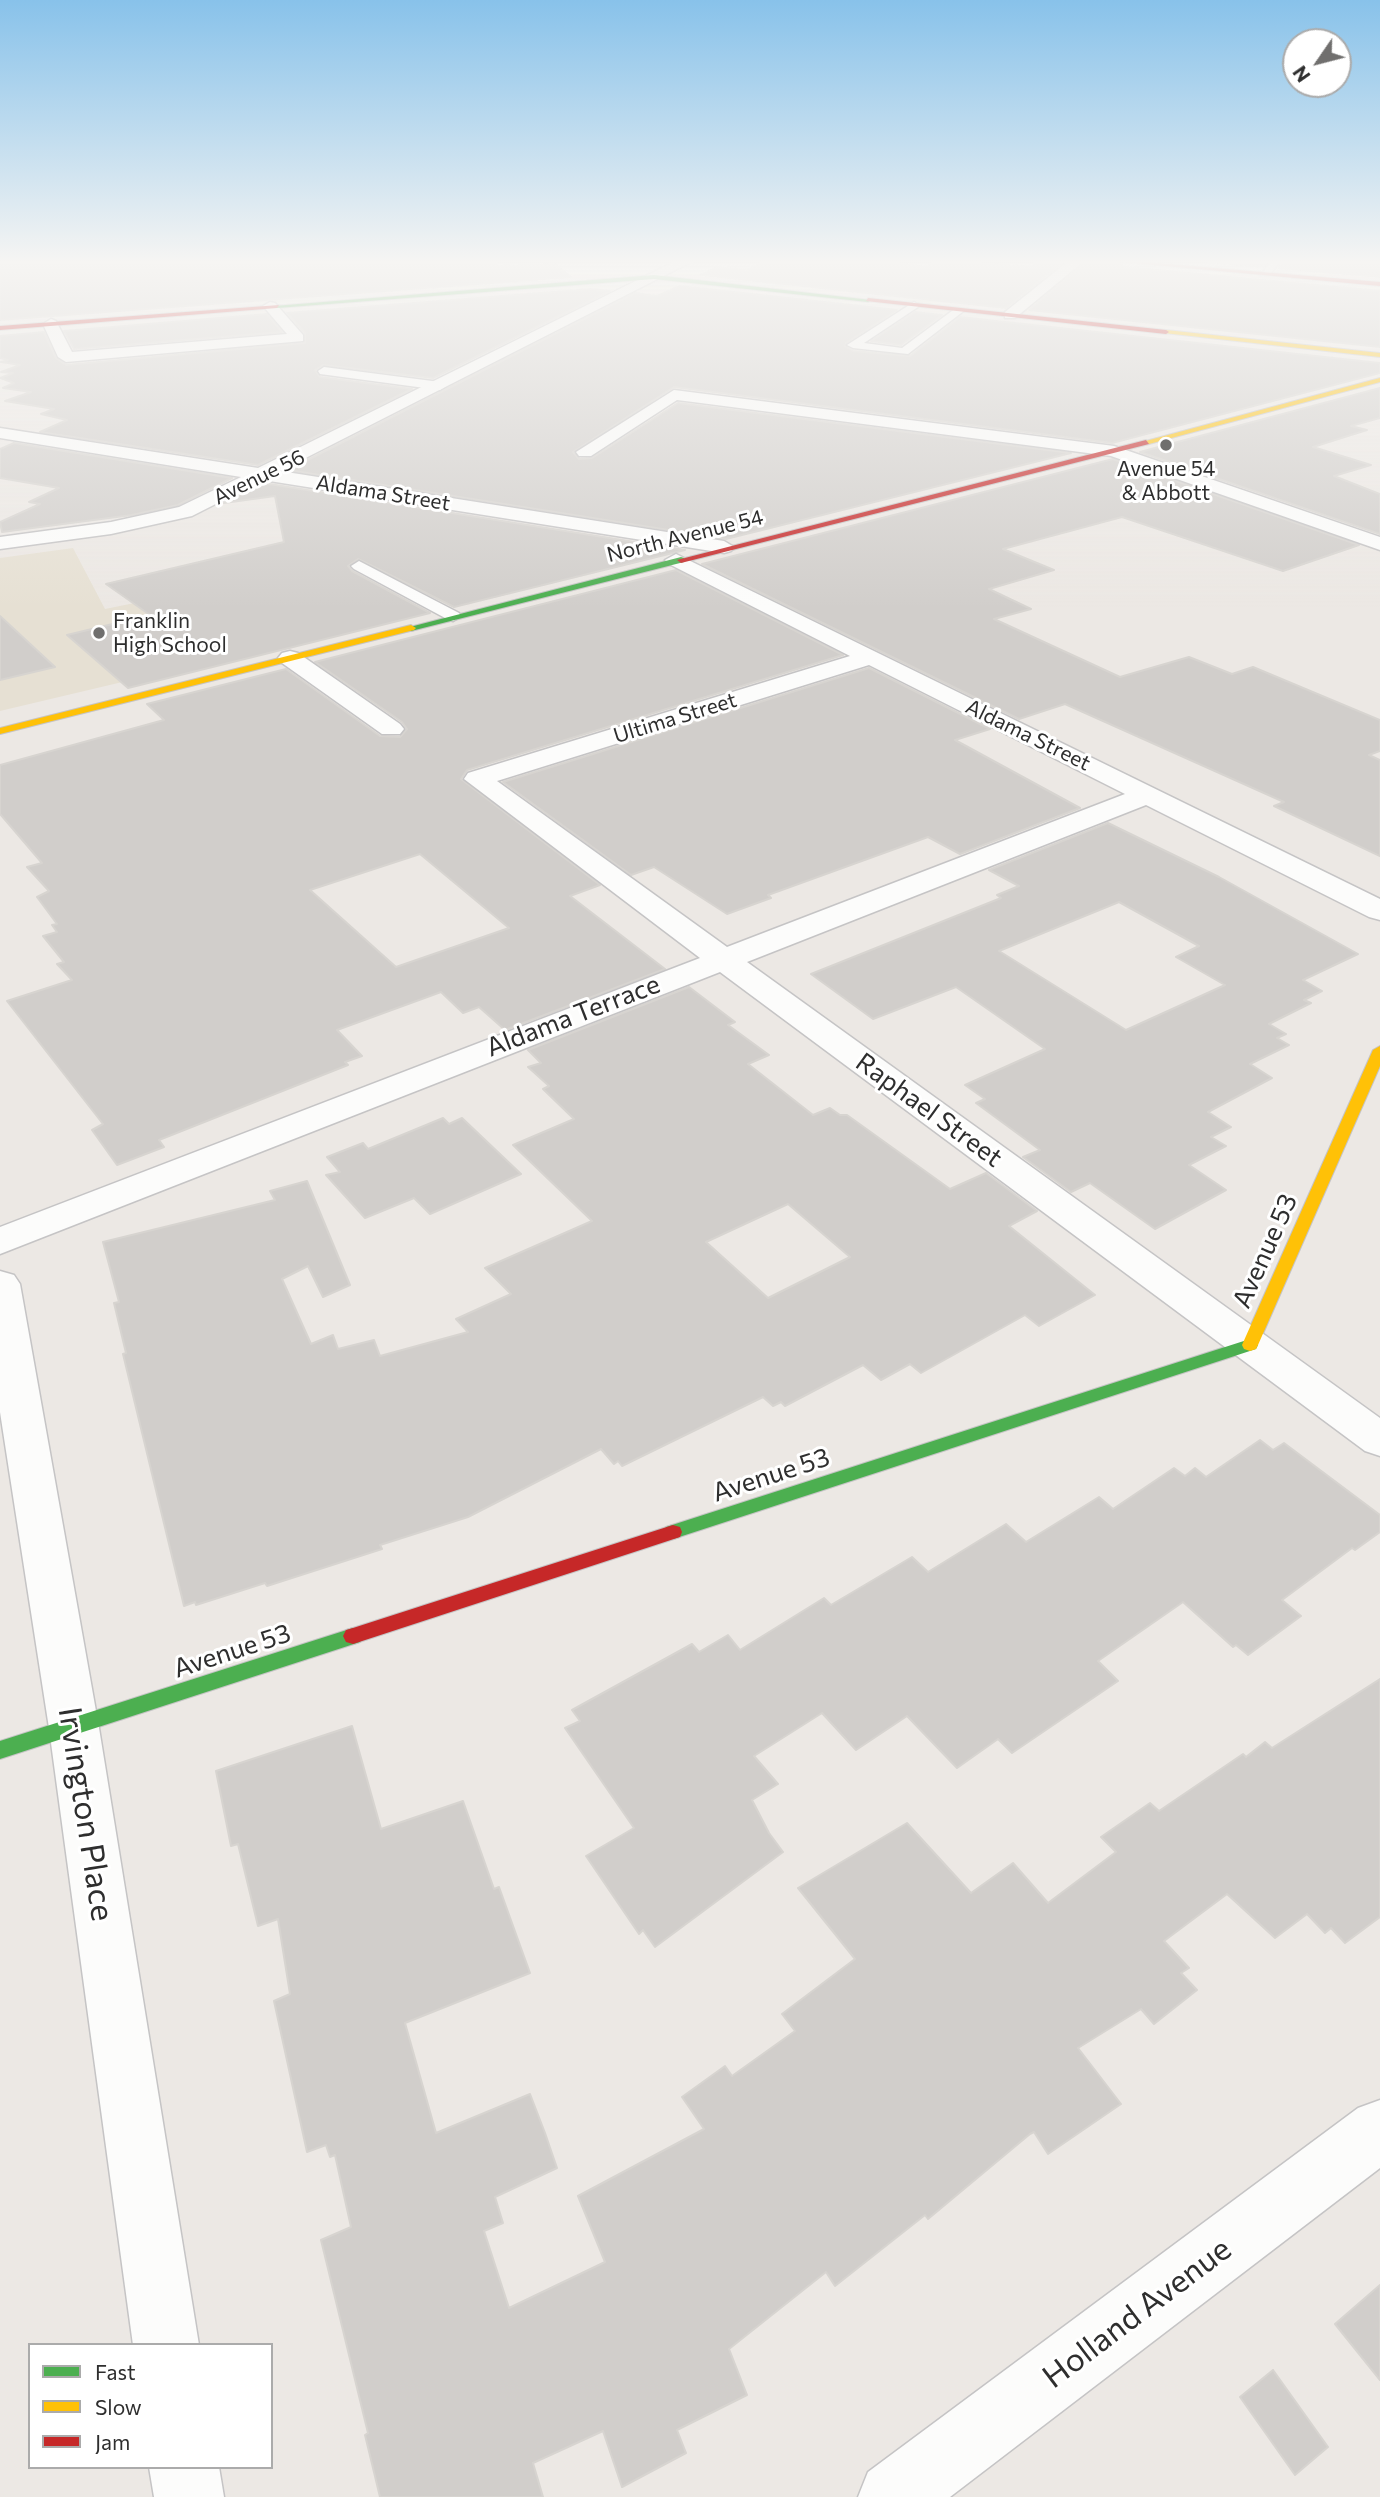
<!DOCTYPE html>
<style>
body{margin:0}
#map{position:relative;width:1380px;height:2497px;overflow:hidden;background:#ece8e4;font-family:Commissioner,sans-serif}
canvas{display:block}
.legend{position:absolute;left:28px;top:2343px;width:245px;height:126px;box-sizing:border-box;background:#fff;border:2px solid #ababab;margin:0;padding:9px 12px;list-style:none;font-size:21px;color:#2e2e2e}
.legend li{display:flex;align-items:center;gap:14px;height:35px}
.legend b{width:35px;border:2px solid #ababab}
.north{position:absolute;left:1282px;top:28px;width:70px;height:70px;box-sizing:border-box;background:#fff;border:2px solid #ababab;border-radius:50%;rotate:235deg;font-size:19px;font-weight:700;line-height:28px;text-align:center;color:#2e2e2e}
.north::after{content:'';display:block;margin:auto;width:24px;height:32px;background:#706f6e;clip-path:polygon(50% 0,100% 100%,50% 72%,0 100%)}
</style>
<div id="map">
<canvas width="1380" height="2497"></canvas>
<ul class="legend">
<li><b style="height:9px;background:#4caf50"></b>Fast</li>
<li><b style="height:9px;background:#ffc107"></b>Slow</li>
<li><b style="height:9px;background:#c62828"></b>Jam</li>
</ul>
<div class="north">N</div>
</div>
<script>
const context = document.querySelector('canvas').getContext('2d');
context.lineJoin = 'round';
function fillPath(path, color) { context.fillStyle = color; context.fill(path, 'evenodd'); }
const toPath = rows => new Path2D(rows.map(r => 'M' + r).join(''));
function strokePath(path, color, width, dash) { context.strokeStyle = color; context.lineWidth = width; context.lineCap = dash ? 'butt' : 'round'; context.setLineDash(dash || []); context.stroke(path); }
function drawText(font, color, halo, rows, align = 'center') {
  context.font = font + ' Commissioner,sans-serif'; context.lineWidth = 6; context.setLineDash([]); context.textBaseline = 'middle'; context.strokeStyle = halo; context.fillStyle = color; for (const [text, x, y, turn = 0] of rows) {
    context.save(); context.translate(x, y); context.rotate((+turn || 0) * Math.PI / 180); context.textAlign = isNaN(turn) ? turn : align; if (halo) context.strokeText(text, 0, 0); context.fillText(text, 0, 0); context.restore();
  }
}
const education = toPath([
 [73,548,105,609,154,599,228,657,0,711,0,558]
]);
const building = toPath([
 [0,260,496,260,496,266,555,264,571,277,0,320,0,260],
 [766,260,879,260,925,267,936,260,1035,267,1035,260,1066,260,1006,308,701,275,717,267,747,270,766,260],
 [1087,260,1115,260,1124,267,1380,291,1380,347,1029,310,1087,260],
 [1189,260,1269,260,1264,267,1189,260],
 [1285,260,1380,260,1380,277,1279,268,1285,260],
 [680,286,897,310,846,343,845,346,853,351,910,356,960,317,1380,363,1380,373,1112,443,674,387,573,452,579,459,592,458,678,403,1071,453,726,539,288,470,635,293,657,296,680,286],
 [591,289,610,291,433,378,323,365,315,370,320,377,412,389,258,465,40,432,67,420,41,414,54,409,5,401,31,392,3,388,14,383,0,378,13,373,1,372,20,365,1,362,8,360,0,358,0,336,44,332,56,358,66,365,305,343,305,333,287,313,591,289],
 [915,312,942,315,901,345,871,341,915,312],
 [267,314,282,332,74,349,64,331,267,314],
 [1380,388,1380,418,1351,426,1367,430,1313,447,1371,465,1334,476,1380,494,1380,534,1140,452,1380,388],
 [14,443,232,478,178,505,132,515,2,532,0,522,40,504,29,502,59,488,0,478,0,449,14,443],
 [1113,459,1359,545,1283,571,1122,517,1003,549,1054,570,989,589,1031,609,994,619,1120,677,1189,657,1232,674,1253,667,1380,720,1380,751,1369,755,1380,760,1380,856,1274,806,1284,802,1065,704,1019,719,702,564,1113,459],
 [263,483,685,550,454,607,358,559,348,566,352,571,430,613,128,688,67,635,150,615,106,584,284,542,275,496,224,503,263,483],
 [676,570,843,655,467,770,461,779,600,885,570,896,665,969,505,1030,479,1007,463,1013,441,992,337,1030,362,1056,345,1062,348,1065,159,1140,164,1147,117,1165,92,1130,103,1124,7,1001,72,980,57,964,64,962,43,936,57,932,52,925,57,924,37,897,49,891,27,867,42,863,0,814,0,765,164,720,147,704,286,669,380,736,400,737,407,729,402,722,315,662,676,570],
 [420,854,509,928,396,967,310,890,420,854],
 [0,616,55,667,0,680,0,616],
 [869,668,990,729,955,740,1080,808,960,854,928,837,768,895,771,898,727,914,654,867,631,875,503,782,869,668],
 [1108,823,1219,877,1358,954,1303,980,1322,991,1304,1000,1311,1003,1269,1024,1286,1034,1277,1038,1289,1045,1250,1064,1272,1078,1208,1112,1231,1127,1211,1137,1226,1146,1189,1165,1226,1190,1155,1229,1090,1183,1071,1192,1023,1157,1040,1150,976,1103,985,1099,965,1085,1045,1049,956,987,873,1019,811,974,1001,898,997,895,1019,886,989,870,1108,823],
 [1119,902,1199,946,1176,957,1225,985,1126,1030,999,951,1119,902],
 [689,987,735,1022,728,1025,769,1055,748,1064,813,1115,830,1108,840,1115,847,1115,950,1189,986,1173,1037,1211,1009,1226,1095,1295,1039,1326,1025,1315,921,1373,910,1364,881,1380,863,1365,785,1406,781,1402,773,1406,763,1397,622,1466,618,1461,614,1464,601,1449,468,1517,380,1545,382,1549,267,1586,265,1583,196,1605,195,1602,184,1606,123,1354,126,1353,114,1303,119,1302,103,1242,275,1200,270,1191,307,1181,350,1285,323,1297,308,1266,282,1279,311,1344,333,1335,338,1349,374,1340,380,1356,468,1332,456,1319,511,1294,485,1268,592,1221,513,1145,574,1119,543,1089,549,1086,528,1067,541,1063,528,1050,689,987],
 [788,1204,850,1257,768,1298,706,1242,788,1204],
 [443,1118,449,1124,462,1118,521,1174,430,1214,414,1198,365,1218,326,1175,340,1172,327,1157,363,1143,368,1149,443,1118],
 [1260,1440,1273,1450,1284,1443,1380,1515,1380,1532,1355,1550,1352,1548,1282,1600,1301,1616,1248,1655,1236,1645,1233,1647,1183,1602,1098,1661,1118,1681,1012,1753,998,1739,957,1768,907,1716,856,1750,822,1713,754,1756,778,1784,752,1800,769,1833,783,1852,655,1947,643,1930,639,1934,586,1856,634,1828,565,1728,580,1721,572,1710,692,1644,699,1652,728,1635,740,1650,824,1598,831,1605,912,1557,928,1572,1006,1524,1026,1542,1099,1497,1113,1509,1174,1468,1185,1476,1195,1468,1206,1477,1260,1440],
 [1380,1679,1380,1917,1345,1943,1331,1928,1325,1933,1307,1914,1275,1938,1227,1894,1164,1941,1189,1968,1181,1973,1197,1990,1154,2024,1141,2009,1078,2048,1121,2104,1048,2154,1034,2132,1030,2134,928,2219,925,2215,835,2286,826,2272,729,2349,747,2395,677,2430,686,2453,622,2487,603,2431,533,2463,543,2497,380,2497,365,2435,368,2433,321,2240,351,2227,335,2155,330,2157,326,2145,307,2152,274,2001,290,1994,278,1919,258,1926,238,1844,231,1846,216,1771,352,1726,381,1829,463,1801,494,1889,499,1887,530,1973,405,2023,436,2133,530,2094,545,2133,557,2168,495,2197,503,2223,484,2231,509,2308,605,2262,578,2196,704,2129,682,2097,725,2066,732,2076,795,2031,782,2014,855,1959,798,1888,907,1823,971,1893,1013,1863,1048,1903,1116,1852,1101,1837,1150,1803,1159,1811,1243,1754,1246,1757,1265,1742,1272,1748,1380,1679],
 [1380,2285,1380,2380,1335,2324,1380,2285],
 [1273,2370,1328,2447,1295,2475,1240,2397,1273,2370]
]);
const lane = toPath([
 [1272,260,1282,260,1269,275,1261,275,1272,260],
 [914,302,919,305,918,307,864,343,902,348,956,308,965,310,908,354,853,348,847,345,914,302],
 [324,367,440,382,446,386,440,390,320,374,318,371,324,367],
 [359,561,459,613,461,616,453,621,447,619,354,569,351,566,359,561]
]);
const street = toPath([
 [678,260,695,260,280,471,724,541,734,547,731,551,724,553,263,480,192,516,111,534,0,549,0,537,111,522,179,507,241,477,0,438,0,428,258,468,678,260],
 [1070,260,1085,260,1015,318,1005,318,1005,312,1070,260],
 [270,302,275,303,303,335,303,341,66,362,58,357,43,324,51,319,56,321,72,352,287,334,263,306,270,302],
 [674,390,1114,446,1380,537,1380,550,1111,456,693,402,677,400,591,456,579,456,576,452,674,390],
 [676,554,1380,899,1380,920,1369,917,1146,805,747,962,1380,1418,1380,1456,1365,1451,720,972,0,1254,0,1227,700,958,464,779,468,773,850,656,669,564,665,560,676,554],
 [869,665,1125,794,727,947,497,781,869,665],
 [290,651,298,653,400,724,404,729,400,734,382,734,282,663,278,658,282,653,290,651],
 [0,1271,14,1275,20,1284,99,1728,199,2345,133,2345,49,1728,0,1412,0,1271],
 [1380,2100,1380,2168,950,2497,858,2497,868,2472,1358,2108,1380,2100],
 [149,2467,219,2467,224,2497,154,2497,149,2467]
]);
const fast = toPath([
 [654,275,871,300,868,302,654,279,277,308,274,306,654,275],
 [681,557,684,558,684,562,411,631,406,628,681,557],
 [1250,1339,1256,1341,1258,1345,1256,1349,673,1539,666,1537,664,1532,666,1527,1250,1339],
 [353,1628,360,1630,363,1636,360,1642,0,1759,0,1741,353,1628]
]);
const slow = toPath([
 [1166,330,1380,353,1380,357,1164,333,1166,330],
 [1380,378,1380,382,1149,444,1142,442,1380,378],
 [411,625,416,628,414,630,0,734,0,728,411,625],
 [1380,1046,1380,1066,1258,1345,1256,1349,1250,1351,1244,1349,1242,1345,1373,1050,1380,1046]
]);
const jam = toPath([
 [1121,260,1380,282,1380,286,1124,262,1121,260],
 [868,298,1166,330,1169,332,1166,334,866,301,868,298],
 [279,305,277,308,0,330,0,326,279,305],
 [1146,440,1149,444,681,563,677,560,1146,440],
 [673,1525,680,1527,682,1532,680,1537,353,1644,346,1642,343,1636,346,1630,353,1628,673,1525]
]);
const markers = [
 [1166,445,7,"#706f6e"],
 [99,633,7,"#706f6e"]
];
const farPoinames = [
 ["Avenue 54",1166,469],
 ["& Abbott",1166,493],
 ["Franklin",113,621,"left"],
 ["High School",113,645,"left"]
];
const farStreetnames = [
 ["Avenue 56",259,477,-26],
 ["Aldama Street",383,493,9],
 ["North Avenue 54",685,536,-14],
 ["Ultima Street",675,718,-17],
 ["Aldama Street",1028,735,26]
];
const streetNames = [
 ["Aldama Terrace",573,1016,-21],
 ["Raphael Street",929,1110,36],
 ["Avenue 53",1265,1251,-66],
 ["Avenue 53",771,1475,-18],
 ["Avenue 53",232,1651,-18]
];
const nearStreetnames = [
 ["Irvington Place",86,1814,81],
 ["Holland Avenue",1137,2313,-37]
];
fillPath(education, '#e6e0d3');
fillPath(building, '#d1cecb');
strokePath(building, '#d7d4d0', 2);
strokePath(lane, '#c5c4c5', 3);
strokePath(street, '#c5c4c5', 3);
strokePath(fast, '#c5c4c5', 2);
strokePath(slow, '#c5c4c5', 2);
strokePath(jam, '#c5c4c5', 2);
fillPath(lane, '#fcfcfb');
fillPath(street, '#fcfcfb');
fillPath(fast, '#4caf50');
fillPath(slow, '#ffc107');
fillPath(jam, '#c62828');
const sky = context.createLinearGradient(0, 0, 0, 609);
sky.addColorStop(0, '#88c2ea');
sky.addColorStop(0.43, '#f6f5f3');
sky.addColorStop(1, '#f6f5f300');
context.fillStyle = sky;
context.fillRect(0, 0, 1380, 609);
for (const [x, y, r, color] of markers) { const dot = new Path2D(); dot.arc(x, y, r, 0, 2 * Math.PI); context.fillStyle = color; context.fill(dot); strokePath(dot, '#fff', 2.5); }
drawText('21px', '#2e2e2e', '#fff', farPoinames);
drawText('21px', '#2e2e2e', '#fff', farStreetnames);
drawText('26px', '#2e2e2e', '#fff', streetNames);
drawText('32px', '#2e2e2e', '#fff', nearStreetnames);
</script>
